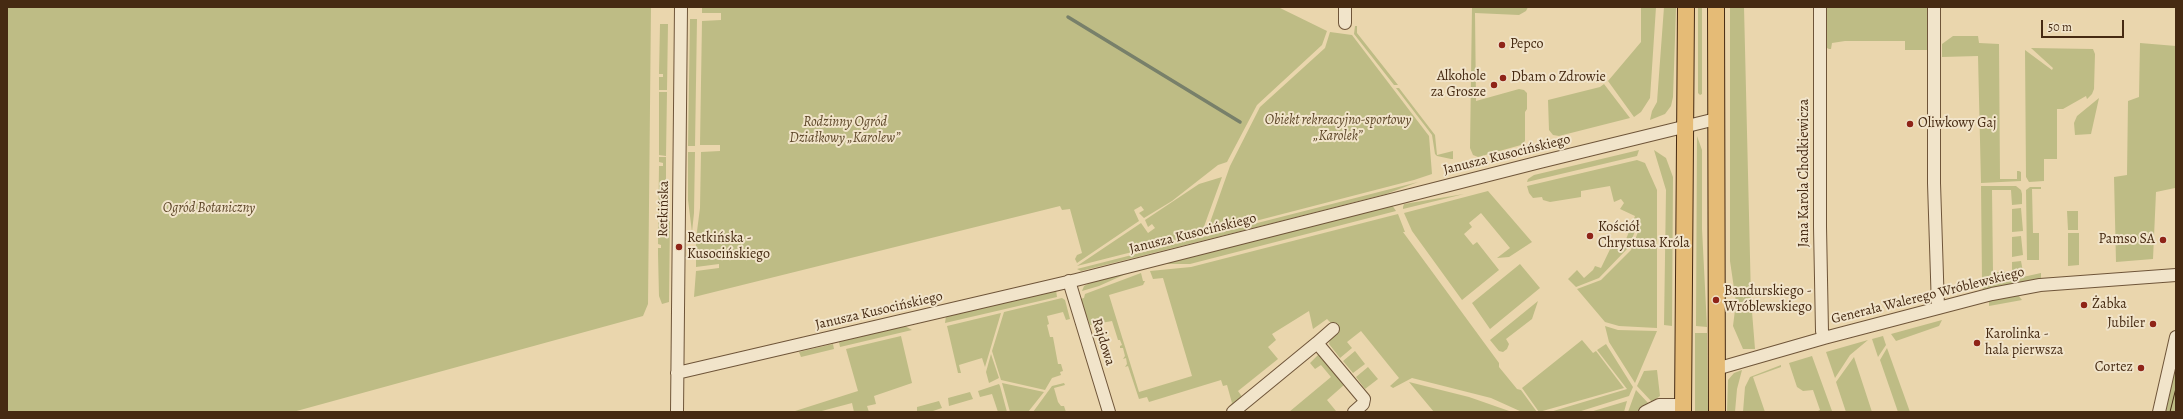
<!DOCTYPE html>
<meta charset="utf-8">
<style>
body{margin:0}
#map{position:relative;width:2183px;height:419px;overflow:hidden;background:#ead6ad;font-family:Alegreya,serif}
canvas{display:block}
.frame{position:absolute;inset:0;border:8px solid #462a12;pointer-events:none}
.scale{position:absolute;left:2041px;top:20px;width:83px;height:18px;box-sizing:border-box;border:2px solid #462a12;border-top:0;padding-left:5px;font-size:12px;line-height:14px;white-space:nowrap;color:#462a12;-webkit-text-stroke:3px #f1e4ca;paint-order:stroke}
</style>
<div id="map">
<canvas width="2183" height="419"></canvas>
<div class="frame"></div>
<div class="scale">50 m</div>
</div>
<script>
const context = document.querySelector('canvas').getContext('2d');
context.lineJoin = 'round';
function fillPath(path, color) { context.fillStyle = color; context.fill(path, 'evenodd'); }
const toPath = rows => new Path2D(rows.map(r => 'M' + r).join(''));
function strokePath(path, color, width, dash) { context.strokeStyle = color; context.lineWidth = width; context.lineCap = dash ? 'butt' : 'round'; context.setLineDash(dash || []); context.stroke(path); }
function drawText(font, color, halo, rows, align = 'center') {
  context.font = font + ' Alegreya,serif'; context.lineWidth = 4; context.setLineDash([]); context.textBaseline = 'middle'; context.strokeStyle = halo; context.fillStyle = color; for (const [text, x, y, turn = 0] of rows) {
    context.save(); context.translate(x, y); context.rotate((+turn || 0) * Math.PI / 180); context.textAlign = isNaN(turn) ? turn : align; if (halo) context.strokeText(text, 0, 0); context.fillText(text, 0, 0); context.restore();
  }
}
const green = toPath([
 [7,7,651,7,648,304,643,316,293,412,7,412],
 [702,7,1278,7,1327,31,1322,45,1257,105,1227,162,1218,165,1172,201,1144,218,1139,213,1144,210,1141,206,1134,210,1139,221,1077,263,1075,259,1077,255,1082,253,1070,209,1062,210,1060,206,694,297,696,271,719,268,719,264,696,267,696,239,700,208,701,152,720,151,720,145,700,145,702,21,721,20,721,13,702,13],
 [1472,7,1528,7,1526,11,1519,15,1475,13,1476,101,1519,89,1524,90,1527,93,1527,109,1525,112,1525,141,1521,145,1478,157,1473,155,1470,148],
 [1641,7,1656,7,1650,98,1641,112,1634,117,1608,81,1641,42],
 [1664,7,1676,8,1673,97,1671,106,1665,114,1650,120,1652,111,1657,102],
 [1698,7,1702,7,1702,94,1700,95,1698,93],
 [1730,7,1744,7,1751,299,1755,349,1743,349,1733,326,1736,302,1730,261],
 [1827,7,1927,7,1927,50,1905,50,1905,41,1845,41,1832,43,1831,49,1829,49,1827,48],
 [690,19,697,19,695,146,688,146],
 [660,24,668,24,667,90,659,90,659,77,663,77,663,74,659,74],
 [1355,26,1357,26,1357,33,1398,85,1394,85,1354,34],
 [1330,32,1352,35,1429,136,1432,174,1414,180,1209,233,1207,231,1230,166,1260,107,1325,48],
 [1953,36,1978,36,1979,43,1999,44,2000,179,2017,179,2017,171,2019,171,2021,172,2021,181,1981,183,1978,56,1942,57,1942,44],
 [2140,43,2176,46,2175,188,2156,192,2153,259,2116,262,2114,177,2127,175,2128,101,2139,97],
 [2031,48,2093,49,2095,54,2094,89,2092,94,2087,99,2086,96,2063,109,2057,109,2057,159,2044,159,2044,181,2029,182,2026,177,2025,50,2052,70,2053,68],
 [1604,84,1630,118,1559,136,1553,135,1549,130,1548,100,1600,87],
 [1396,88,1399,88,1435,135,1437,155,1453,151,1453,159,1451,159,1437,156,1435,154,1432,135],
 [659,92,667,92,666,156,659,155],
 [2099,98,2091,134,2075,135,2074,123,2077,116],
 [1697,136,1702,150,1702,229,1707,327,1696,326],
 [1639,150,1637,156,1527,182,1528,179,1534,175],
 [1654,150,1666,158,1673,177,1672,326,1664,325,1666,190],
 [688,152,695,152,694,213,692,232,688,200],
 [659,157,666,157,666,221,670,221,669,302,662,304,659,296,658,254,658,248,661,248,661,245,658,244,659,166,663,166,663,163,659,162],
 [1637,160,1645,163,1657,190,1657,328,1619,326,1605,322,1577,289,1601,280,1631,250,1640,227,1632,224,1635,216,1620,209,1624,203,1621,199,1614,202,1610,186,1581,191,1581,197,1550,202,1543,200,1542,197,1533,198,1529,193,1527,186],
 [1222,177,1202,232,1199,235,1077,266,1141,223,1148,233,1155,228,1152,224,1148,227,1145,220,1199,184],
 [1418,182,1386,194,1281,221,1081,271,1077,269],
 [1981,186,2016,186,2021,190,2022,194,2022,204,2012,205,2011,190,1992,190,1993,272,2012,272,2012,262,2021,261,2023,272,1982,281],
 [2030,187,2041,187,2041,189,2032,189,2033,233,2039,233,2039,260,2027,260,2026,190],
 [1488,191,1532,242,1509,257,1497,258,1510,248,1481,213,1469,223,1472,227,1464,234,1473,245,1477,242,1499,270,1462,300,1412,231,1404,213],
 [1464,194,1403,209,1403,207,1404,204],
 [1392,205,1396,211,1190,264,1161,264],
 [2021,208,2023,231,2012,232,2012,209],
 [2067,211,2078,211,2078,230,2068,230],
 [1398,214,1405,232,1403,232,1499,363,1499,367,1517,389,1521,390,1537,412,1522,412,1491,398,1412,378,1393,388,1390,386,1399,378,1361,331,1347,342,1352,348,1340,358,1329,344,1332,324,1327,319,1313,329,1309,311,1272,334,1276,340,1268,347,1278,359,1238,391,1243,398,1230,408,1229,406,1232,403,1227,385,1223,386,1221,380,1149,402,1147,397,1139,399,1128,366,1125,367,1127,364,1126,358,1123,359,1125,356,1123,348,1120,348,1120,346,1122,345,1120,340,1118,340,1112,321,1090,325,1080,299,1084,298,1085,294,1141,273,1143,281,1145,281,1143,285,1109,295,1139,392,1192,376,1163,278,1153,279,1150,271,1191,267],
 [1631,227,1636,229,1628,248,1599,278,1576,287,1568,279,1577,270,1584,278,1593,270,1595,266,1601,268,1614,241,1624,244],
 [2068,233,2079,233,2079,265,2068,266],
 [2021,236,2023,255,2012,257,2012,237],
 [1520,264,1540,288,1490,329,1472,303],
 [1128,273,1099,286,1082,291,1084,286,1090,283],
 [2041,273,2041,279,1983,291,1982,286],
 [1056,290,1057,297,945,323,946,316],
 [2018,295,2022,300,1989,306,1989,300],
 [1062,298,1065,300,1070,319,1066,320,1063,312,1047,316,1049,324,1047,325,1050,337,1053,337,1058,364,1061,364,1063,371,1060,372,1061,375,1052,378,1045,390,1001,380,992,351,1004,312],
 [1538,301,1532,319,1506,339,1509,344,1507,349,1503,352,1499,351,1490,340],
 [1001,313,985,367,982,358,959,365,961,373,958,373,947,326],
 [1942,320,1939,326,1896,341,1891,334],
 [905,326,912,330,840,347,839,342],
 [1605,326,1618,330,1657,331,1635,383,1609,342],
 [1695,333,1707,333,1708,412,1695,412],
 [901,336,912,383,874,396,876,404,867,406,869,412,854,412,852,403,818,412,792,412,858,391,846,349],
 [1883,336,1886,345,1878,357,1872,339],
 [1582,340,1593,353,1596,351,1624,388,1539,412,1522,388],
 [1868,340,1850,355,1835,378,1826,352],
 [833,344,834,349,801,357,799,352],
 [1606,344,1633,387,1629,396,1578,412,1550,412,1627,389,1597,350],
 [1887,348,1910,412,1898,412,1880,360],
 [1355,351,1365,364,1353,373,1343,361],
 [991,354,999,378,989,383,986,372],
 [1319,354,1344,385,1327,400,1336,411,1289,412,1331,377,1321,365,1315,369,1310,363],
 [1812,356,1832,411,1831,412,1816,412,1820,410,1813,390,1803,391,1797,387,1789,363],
 [1854,357,1872,412,1846,412,1836,382],
 [1781,365,1781,367,1753,377,1765,412,1743,412,1745,387,1750,377],
 [2176,365,2176,412,2165,412],
 [1368,367,1378,379,1365,389,1356,377],
 [1657,370,1660,396,1656,399,1657,402,1652,402,1637,386,1644,371],
 [1742,370,1737,389,1735,412,1727,412,1728,380,1734,373],
 [1409,382,1469,397,1512,412,1434,412],
 [1002,383,1044,392,1028,412,1010,412],
 [1064,383,1065,385,1054,388,1058,402,1061,406,1064,406,1066,412,1033,412,1052,386],
 [999,384,1000,386,1007,412,998,412,992,394,980,397,978,391],
 [1636,390,1649,404,1636,412,1628,412],
 [970,392,973,399,949,406,948,398],
 [939,401,942,408,930,412,917,412,917,407],
 [1627,401,1624,412,1590,412]
]);
const stream = toPath([
 [1068,17,1240,122]
]);
const minor = toPath([
 [1820,7,1820,227,1822,331,1824,338],
 [1934,7,1934,183,1938,308],
 [1345,23,1345,7],
 [1069,281,1109,412],
 [1317,343,1333,329],
 [1716,369,1824,338,1992,294,2040,285,2176,275],
 [677,373,1076,280,1540,162,1716,119],
 [677,412,681,7],
 [1233,412,1317,343,1364,399,1363,404,1354,412],
 [1645,412,1659,405,1683,405],
 [2159,412,2176,337]
]);
const major = toPath([
 [1716,7,1717,412],
 [1683,412,1686,7]
]);
const tram = toPath([
 [2170,412,2176,388]
]);
const markers = [
 [1502,45,4,"#8f2418"],
 [1503,78,4,"#8f2418"],
 [1494,85,4,"#8f2418"],
 [1910,124,4,"#8f2418"],
 [1590,236,4,"#8f2418"],
 [2163,240,4,"#8f2418"],
 [679,247,4,"#8f2418"],
 [1716,300,4,"#8f2418"],
 [2084,305,4,"#8f2418"],
 [2153,324,4,"#8f2418"],
 [1977,343,4,"#8f2418"],
 [2141,368,4,"#8f2418"]
];
const poiNames = [
 ["Pepco",1510,45],
 ["Alkohole",1486,77,"right"],
 ["za Grosze",1486,93,"right"],
 ["Dbam o Zdrowie",1511,78],
 ["Oliwkowy Gaj",1918,124],
 ["Kościół",1598,228],
 ["Chrystusa Króla",1598,244],
 ["Retkińska -",687,239],
 ["Kusocińskiego",687,255],
 ["Pamso SA",2155,240,"right"],
 ["Bandurskiego -",1724,292],
 ["Wróblewskiego",1724,308],
 ["Żabka",2092,305],
 ["Jubiler",2145,324,"right"],
 ["Karolinka -",1985,335],
 ["hala pierwsza",1985,351],
 ["Cortez",2133,368,"right"]
];
const parkNames = [
 ["Obiekt rekreacyjno-sportowy",1338,121],
 ["„Karolek”",1338,137],
 ["Rodzinny Ogród",845,123],
 ["Działkowy „Karolew”",845,139],
 ["Ogród Botaniczny",209,209]
];
const streetNames = [
 ["Janusza Kusocińskiego",1507,155,-14],
 ["Jana Karola Chodkiewicza",1805,173,-90],
 ["Retkińska",664,209,-89],
 ["Janusza Kusocińskiego",1193,234,-14],
 ["Generała Walerego Wróblewskiego",1928,296,-14],
 ["Janusza Kusocińskiego",879,311,-13],
 ["Rajdowa",1103,342,73]
];
fillPath(green, '#bebc85');
strokePath(stream, '#78806a', 3.5);
strokePath(minor, '#6f5539', 14);
strokePath(major, '#462a12', 18);
strokePath(minor, '#f1e4ca', 12);
strokePath(major, '#e5bb76', 16);
strokePath(tram, '#462a12', 1);
for (const [x, y, r, color] of markers) { const dot = new Path2D(); dot.arc(x, y, r, 0, 2 * Math.PI); context.fillStyle = color; context.fill(dot); strokePath(dot, '#f1e4ca', 1.5); }
drawText('14px', '#462a12', '#f1e4ca', poiNames, 'left');
drawText('italic 14px', '#5e4729', '#f1e4ca', parkNames);
drawText('14px', '#462a12', '#f1e4ca', streetNames);
</script>
